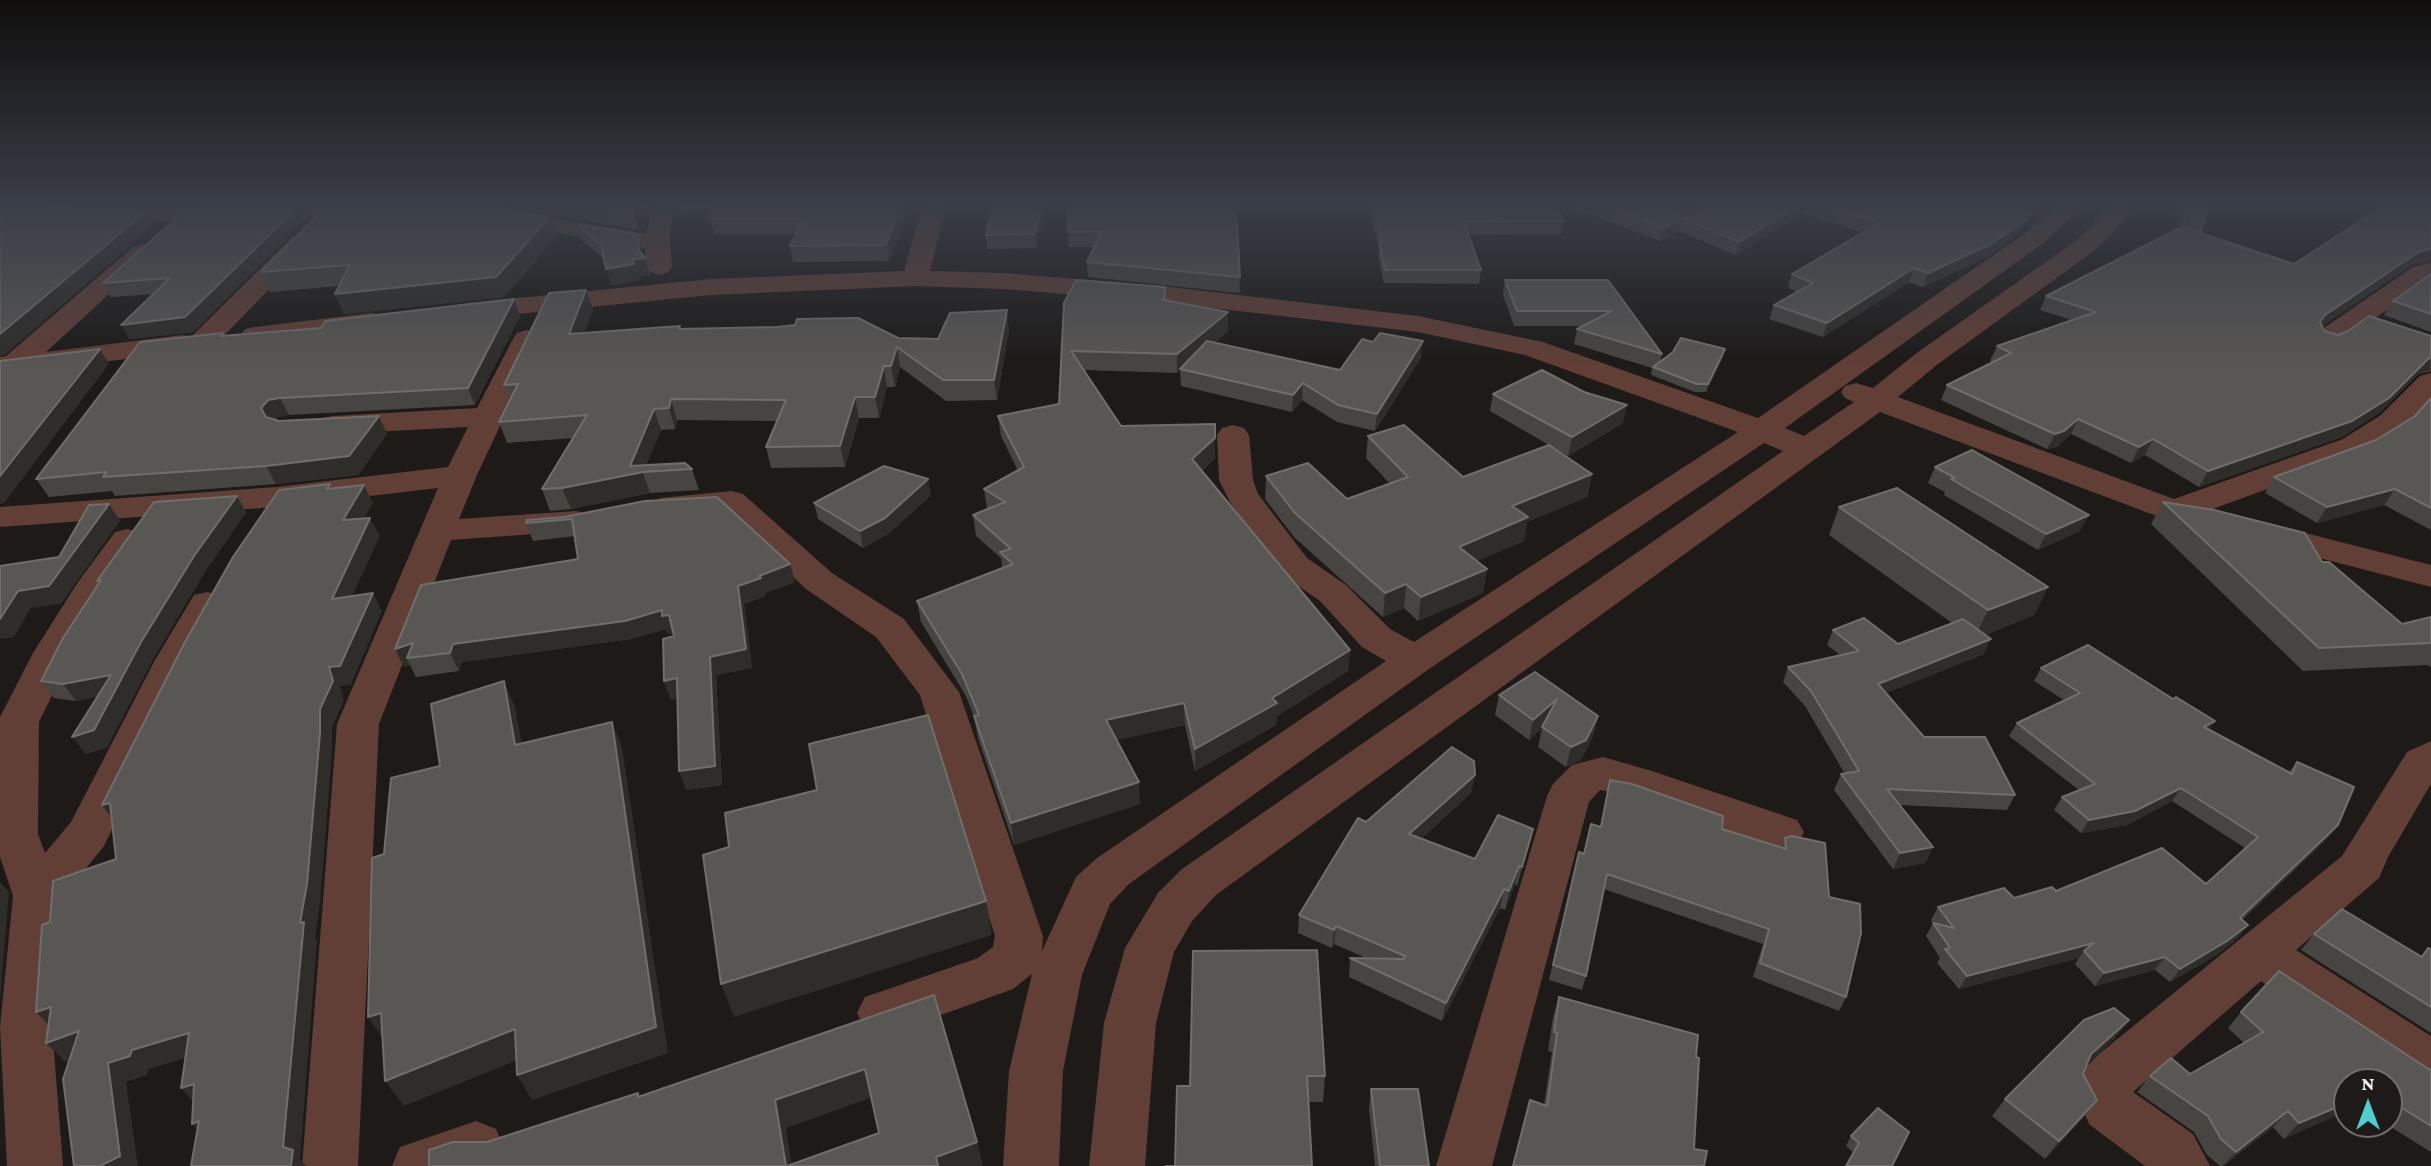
<!DOCTYPE html>
<style>
body{margin:0}
#map{position:relative;width:2431px;height:1166px;overflow:hidden;background:#1d1a18;font-family:"Crimson Pro",serif}
canvas{display:block}
.north{position:absolute;left:2333px;top:1068px;width:70px;height:70px;box-sizing:border-box;background:#1d1a18;border:2px solid #706d6b;border-radius:50%;rotate:0deg;font-size:19px;font-weight:700;line-height:28px;text-align:center;color:#eceae8}
.north::after{content:'';display:block;margin:auto;width:24px;height:32px;background:#52cdcd;clip-path:polygon(50% 0,100% 100%,50% 72%,0 100%)}
</style>
<div id="map">
<canvas width="2431" height="1166"></canvas>
<div class="north">N</div>
</div>
<script>
const context = document.querySelector('canvas').getContext('2d');
context.lineJoin = 'round';
const toPath = rows => new Path2D(rows.map(r => 'M' + r).join(''));
function fillPath(path, color) { context.fillStyle = color; context.fill(path, 'evenodd'); }
function strokePath(path, color, width, dash) { context.strokeStyle = color; context.lineWidth = width; context.lineCap = dash ? 'butt' : 'round'; context.setLineDash(dash || []); context.stroke(path); }
const minor = toPath([
 [260,204,385,204,387,207,383,212,375,214,185,221,0,220,0,206,185,207,260,204],
 [653,204,677,204,672,217,670,243,672,267,668,272,659,275,650,272,646,267,645,248,502,223,493,221,490,216,493,211,502,209,646,234,653,204],
 [923,204,947,204,930,271,1004,273,1162,286,1418,316,1543,342,1758,418,2024,234,2059,204,2085,204,2042,244,1785,428,1804,436,1854,402,1845,398,1841,392,1845,386,1856,383,1873,388,1918,352,2077,240,2112,204,2136,204,2128,218,2095,250,1938,364,1898,397,2174,499,2343,439,2381,415,2420,376,2431,373,2431,399,2403,429,2365,453,2210,510,2222,513,2227,520,2222,527,2210,530,2162,518,1880,412,1216,895,1192,921,1174,952,1156,1023,1145,1166,1089,1166,1104,1023,1125,948,1158,893,1182,869,1783,451,1764,443,1429,669,1129,884,1110,904,1082,975,1063,1071,1059,1166,1003,1166,1009,1071,1032,974,1013,989,883,1036,865,1029,857,1013,865,997,978,958,993,947,995,936,920,695,876,637,806,589,723,512,672,515,660,512,655,505,660,498,731,491,743,494,832,573,904,619,959,692,1043,936,1042,951,1076,877,1097,858,1386,661,1362,647,1320,601,1281,574,1230,502,1219,480,1217,435,1222,428,1233,425,1244,428,1249,435,1253,480,1258,494,1307,558,1346,585,1390,629,1414,642,1738,432,1525,355,1418,332,1162,302,1004,289,915,286,711,295,467,319,457,317,453,311,457,305,467,303,711,279,904,271,923,204],
 [1696,204,1723,204,1696,227,1687,229,1678,227,1675,222,1678,217,1696,204],
 [300,235,309,238,313,243,309,248,212,348,0,375,0,357,6,356,133,247,142,244,151,247,155,252,46,352,183,335,191,337,291,238,300,235],
 [2431,263,2431,279,2338,344,2328,347,2318,344,2314,338,2318,332,2413,267,2431,263],
 [371,313,381,315,385,321,381,327,255,343,245,341,241,335,245,329,255,327,371,313],
 [527,330,537,333,541,339,477,475,459,519,576,511,588,514,593,521,588,528,576,531,451,540,379,724,358,1166,302,1166,337,724,438,488,276,507,0,527,0,507,276,487,448,467,468,427,333,434,322,432,317,425,322,418,333,416,477,408,513,339,517,333,527,330],
 [2266,523,2431,565,2431,587,2254,541,2248,534,2254,527,2266,523],
 [127,529,139,532,145,540,108,593,73,653,39,722,38,834,45,853,71,822,155,660,194,595,207,592,220,595,226,604,195,660,104,846,60,901,52,1027,63,1166,7,1166,0,1027,13,896,0,857,0,717,33,653,78,582,115,532,127,529],
 [2431,741,2431,784,2388,857,2379,878,2296,950,2431,1036,2431,1089,2412,1082,2261,981,2133,1092,2193,1134,2210,1166,2145,1166,2090,1125,2072,1091,2080,1073,2099,1054,2342,856,2407,752,2431,741],
 [1603,757,1652,771,1797,820,1804,832,1797,844,1781,850,1629,796,1600,790,1589,802,1492,1166,1436,1166,1547,796,1553,784,1572,765,1603,757],
 [476,1121,496,1129,504,1148,496,1166,392,1166,400,1147,476,1121]
]);
const wall = toPath([
 [470,204,652,204,648,216,636,217,639,230,502,206],
 [675,204,909,204,903,227,889,261,793,262,790,246,796,234,714,234,710,218,717,207,677,212],
 [992,204,1046,204,1036,248,987,249,986,235],
 [1069,204,1239,204,1239,213,1237,213,1240,293,1088,277,1087,262,1095,247,1069,247,1068,232],
 [1369,204,1460,210,1564,221,1561,234,1469,235,1481,270,1479,284,1384,283,1378,255,1379,248,1369,211],
 [1564,204,1692,204,1678,214,1679,215,1689,219,1701,216,1715,204,2042,204,2020,233,1985,258,1923,287,1909,282,1823,337,1769,319,1774,305,1797,292,1788,287,1792,274,1863,232,1803,214,1735,255,1679,231,1660,241],
 [2170,204,2210,204,2200,233,2294,264,2412,265,2322,326,2324,331,2338,335,2431,336,2431,371,2418,374,2379,413,2342,437,2199,487,2145,455,2131,463,2071,434,2057,447,2047,449,1941,400,1947,385,1993,362,1990,361,1997,346,2071,320,2040,310,2046,296,2182,227],
 [306,218,193,332,129,339,153,294,111,297,103,283],
 [575,224,642,250,643,256,650,275,638,277,639,280,612,285,604,259,580,239],
 [557,235,504,297,344,314,335,294,339,286,270,292,261,272],
 [2431,274,2431,332,2384,315,2393,301],
 [1505,280,1608,280,1662,354,1660,362,1723,357,1706,392,1695,392,1651,375,1652,368,1574,344,1577,329,1581,326,1514,326,1503,295],
 [586,290,593,309,584,333,681,329,898,338,938,339,1009,330,997,400,946,401,900,367,895,387,887,387,879,418,859,418,845,467,771,468,766,447,777,421,677,420,675,429,661,430,646,465,692,469,699,490,650,493,571,509,550,511,542,489,573,438,507,443,499,422,510,399,504,385],
 [1166,301,1228,312,1228,331,1214,343,1340,370,1421,358,1375,431,1337,422,1302,400,1292,412,1181,386,1180,370,1177,373,1084,370,1121,426,1215,458,1202,471,1350,650,1348,671,1277,716,1276,725,1195,771,1185,725,1117,740,1140,804,1014,845,978,738,974,717,966,696,921,622,917,601,1002,568,1001,558,976,536,973,515,987,509,984,489,1018,471,1001,436,998,416,1059,404,1064,303],
 [520,316,475,405,289,415,278,417,276,420,279,421,379,416,387,434,358,475,276,484,115,496,112,491,49,497,36,479,225,336],
 [1493,394,1623,423,1568,456,1549,445,1592,474,1587,497,1527,522,1524,541,1477,561,1487,569,1483,593,1418,621,1404,608,1383,617,1294,537,1265,499,1266,476,1347,499,1390,484,1366,458,1368,436,1463,477,1549,445,1490,411],
 [2431,398,2431,530,2384,505,2317,523,2265,493,2274,477,2376,440,2415,416],
 [1935,467,2080,531,2038,550,1944,495,1945,492,1928,483],
 [931,495,888,534,863,548,818,519,814,503],
 [237,496,246,512,204,573,153,659,107,747,86,754,97,696,76,701,54,698,41,681],
 [645,501,795,582,765,593,766,596,744,604,752,668,716,675,722,785,686,790,678,698,671,700,664,681,674,636,673,633,668,634,666,629,631,639,462,662,459,671,416,677,410,665,404,667,395,649,578,559,575,536,533,541,526,523,564,517],
 [2163,502,2322,562,2402,624,2431,617,2431,667,2427,665,2303,671,2151,524],
 [1839,507,2048,587,2034,615,1985,635,1984,654,1886,693,1924,737,2015,795,2007,810,1900,805,1933,847,1925,863,1893,869,1834,790,1841,774,1845,774,1805,706,1783,682,1788,667,1840,655,1827,645,1833,630,1898,644,1952,623,1829,535],
 [2041,668,2209,730,2289,772,2297,762,2338,825,2328,838,2242,920,2238,938,2217,955,2170,982,2155,970,2095,986,2075,964,2079,958,1959,989,1937,963,1940,958,1926,936,1933,923,1931,920,1938,907,2014,898,2056,891,2206,884,2245,848,2172,801,2127,825,2081,833,2054,810,2062,797,2079,790,2009,736,2017,723,2064,700,2034,681],
 [1499,695,1598,716,1593,736,1581,760,1566,767,1538,747,1542,728,1529,740,1495,715],
 [1475,775,1471,793,1421,839,1475,859,1533,829,1517,886,1515,884,1505,910,1500,908,1442,1021,1349,977,1350,958,1366,958,1334,944,1332,948,1298,933,1299,915,1366,822],
 [1610,780,1722,829,1781,847,1785,838,1829,897,1846,997,1839,1011,1753,977,1763,944,1604,889,1586,976,1582,990,1549,980,1579,852,1583,853,1600,826],
 [2314,934,2421,956,2428,948,2431,949,2431,1033,2301,950],
 [1193,951,1325,1076,1323,1102,1308,1102,1190,1086],
 [1559,997,1696,1057,1694,1149,1544,1105,1552,1052,1548,1051,1553,1017],
 [2241,1012,2431,1070,2431,1152,2386,1124,2389,1124,2389,1082,2284,1139,2273,1127,2223,1166,2220,1166,2207,1155,2194,1132,2137,1092,2150,1076,2190,1074,2244,1043,2228,1028],
 [2115,1038,2088,1063,2083,1074,2083,1118,2045,1159,1992,1116,2005,1099],
 [1371,1089,1429,1166,1375,1166,1369,1109],
 [1878,1108,1853,1152,1846,1146,1851,1136]
]);
const shadedWall = toPath([
 [632,204,652,204,648,216,636,217,639,230],
 [675,204,731,204,731,205,677,212],
 [902,204,909,204,903,227,889,261,886,245],
 [1042,204,1046,204,1036,248,1035,234],
 [1678,204,1692,204,1676,216,1682,218,1679,231,1660,241,1663,228,1676,210],
 [1802,204,1806,204,1803,214,1735,255,1739,242],
 [2038,204,2042,204,2020,233,1985,258,1923,287,1928,273],
 [300,205,306,218,193,332,129,339,121,325],
 [148,210,155,224,6,354,0,356,0,334],
 [550,217,557,235,504,297,344,314,335,294],
 [638,234,642,250,643,259,645,258,650,275,638,277,639,280,612,285,606,269,633,260,639,251],
 [2431,249,2431,261,2412,265,2317,330,2312,337,2325,315,2420,251],
 [1914,268,1909,282,1823,337,1827,323],
 [586,290,593,309,576,354,569,334],
 [514,299,520,316,475,405,468,388],
 [1007,310,1009,330,997,400,994,380],
 [1228,312,1228,331,1177,373,1177,354],
 [1423,341,1421,358,1375,431,1377,414],
 [897,347,900,367,895,387,891,366],
 [100,349,109,364,5,502,0,504,0,476],
 [1725,349,1723,357,1706,392,1708,384],
 [2431,358,2430,370,2418,374,2379,413,2342,437,2199,487,2208,471],
 [884,366,887,387,879,418,875,397],
 [1303,383,1302,400,1292,412,1293,395],
 [855,397,859,418,845,467,840,446],
 [280,398,289,415,278,417,271,425,261,408,268,400],
 [671,399,677,420,675,429,669,408],
 [1627,405,1623,423,1568,456,1572,437],
 [654,409,661,430,643,473,650,493,571,509,562,488,630,466],
 [379,416,387,434,358,475,276,484,266,466],
 [2078,419,2071,434,2057,447,2047,449,2055,434],
 [1215,438,1215,458,1193,479,1192,459],
 [2153,439,2145,455,2131,463,2139,447],
 [1592,474,1587,497,1527,522,1524,541,1456,570,1459,547,1512,506],
 [928,479,931,495,888,534,863,548,860,531],
 [364,485,373,503,353,539,343,520],
 [2395,489,2384,505,2317,523,2327,507],
 [237,496,246,512,204,573,153,659,107,747,86,754,72,737,114,693,76,701,63,684,141,642,194,556],
 [109,504,120,521,61,604,31,608,14,637,0,639,0,619,18,591,49,586],
 [2089,515,2080,531,2038,550,2046,534],
 [370,518,380,536,342,618,332,599],
 [790,564,795,582,765,593,766,596,744,604,752,668,716,675,722,785,686,790,679,771,710,657,738,586,759,576],
 [1487,569,1483,593,1418,621,1421,597],
 [1406,584,1404,608,1383,617,1385,593],
 [2048,587,2034,615,1974,639,1988,610],
 [373,593,382,611,351,685,340,686,344,700,332,728,332,753,320,903,315,937,317,941,300,1159,306,1166,291,1166,283,1147,300,923,320,709,329,667],
 [662,610,669,615,675,633,668,634,666,629,631,639,462,662,459,671,450,653,453,644],
 [1991,639,1984,654,1872,699,1878,684],
 [413,643,407,658,410,665,404,667,395,649],
 [1350,650,1348,671,1277,716,1276,725,1195,771,1195,749,1272,698],
 [677,678,684,697,671,700,664,681],
 [504,681,515,707,527,771,515,745],
 [1557,699,1552,719,1529,740,1533,720],
 [1184,703,1185,725,1108,742,1106,720],
 [1598,716,1593,736,1581,760,1566,767,1571,747],
 [2215,721,2206,734,2204,727],
 [612,722,622,747,668,1053,532,1100,517,1075],
 [1475,775,1471,793,1406,853,1409,834],
 [1139,782,1140,804,1014,845,1011,823],
 [2181,788,2172,801,2127,825,2081,833,2089,820],
 [110,803,117,825,102,805],
 [2338,825,2328,838,2229,931,2240,918],
 [1533,829,1529,847,1517,886,1522,867],
 [1933,847,1925,863,1893,869,1900,853],
 [1519,866,1515,884,1505,910,1509,891],
 [0,882,9,892,0,1000],
 [1504,889,1500,908,1442,1021,1446,1003],
 [986,901,992,935,734,1017,721,984],
 [2248,925,2238,938,2217,955,2170,982,2180,969],
 [1336,926,1334,944,1332,948,1334,930],
 [2094,943,2084,951,2079,958,1959,989,1967,976],
 [2165,957,2155,970,2095,986,2104,973],
 [51,1007,55,1032,36,1012],
 [381,1013,386,1043,368,1017],
 [2129,1020,2115,1038,2078,1072,2091,1054],
 [515,1029,530,1055,404,1106,385,1081],
 [79,1031,97,1050,65,1062,46,1043],
 [189,1033,205,1052,149,1069,147,1075,126,1082,138,1166,100,1166,108,1063,132,1050],
 [865,1069,873,1097,786,1128,792,1166,786,1166,775,1100],
 [194,1084,198,1107,181,1088],
 [2097,1100,2083,1118,2045,1159,2059,1141],
 [2347,1103,2347,1111,2284,1139,2299,1123],
 [2402,1108,2389,1120,2389,1118,2397,1110],
 [2288,1111,2273,1127,2222,1166,2236,1152],
 [199,1121,209,1143,192,1124],
 [977,1142,983,1166,938,1166,936,1157]
]);
const building = toPath([
 [329,204,459,204,495,207,550,217,496,277,335,294,350,265,261,272,329,204],
 [575,204,632,204,634,214,575,204],
 [719,204,902,204,886,245,790,246,804,218,710,218,719,204],
 [992,204,1042,204,1035,234,986,235,992,204],
 [1069,204,1236,204,1240,277,1087,262,1102,231,1068,232,1069,204],
 [1371,204,1458,204,1460,210,1462,204,1554,204,1564,221,1464,222,1481,270,1385,270,1379,242,1382,242,1371,204],
 [1600,204,1678,204,1676,210,1679,215,1689,219,1701,216,1715,204,1802,204,1739,242,1682,218,1663,228,1600,204],
 [1818,204,2038,204,2026,220,1991,244,1928,273,1914,268,1827,323,1774,305,1813,283,1792,274,1879,223,1818,204],
 [2183,204,2210,204,2200,233,2294,264,2386,204,2431,204,2431,249,2420,251,2325,315,2320,322,2324,331,2338,335,2348,331,2369,316,2431,336,2431,358,2428,359,2389,398,2352,421,2208,471,2153,439,2139,447,2078,419,2064,431,2055,434,1947,385,2011,353,1997,346,2096,312,2046,296,2182,227,2198,232,2183,204],
 [300,205,185,317,121,325,170,278,103,283,186,210,300,205],
 [0,209,148,210,0,334,0,209],
 [575,224,638,234,639,251,645,258,633,260,634,264,606,269,601,245,575,224],
 [2431,274,2431,314,2393,301,2431,274],
 [1076,280,1165,287,1164,300,1228,312,1177,354,1071,351,1121,426,1215,424,1215,438,1192,459,1350,650,1272,698,1277,703,1195,749,1184,703,1106,720,1139,782,1011,823,974,716,979,715,962,674,917,601,1013,564,1000,552,1011,549,973,515,1005,502,984,489,1024,467,998,416,1059,404,1064,303,1076,280],
 [1505,280,1608,280,1662,354,1577,329,1612,311,1517,311,1505,280],
 [586,290,569,334,680,326,679,329,777,327,795,325,797,319,858,318,898,338,938,339,950,313,1007,310,994,380,943,380,897,347,891,366,884,366,875,397,855,397,840,446,766,447,786,400,671,399,669,408,654,409,630,466,685,463,692,469,643,472,562,488,542,489,587,415,499,422,518,384,504,385,549,293,586,290],
 [514,299,468,388,280,398,268,400,261,408,266,417,279,421,379,416,349,456,266,466,103,477,106,472,36,479,140,342,223,333,221,336,321,328,325,321,514,299],
 [1380,333,1423,341,1377,414,1338,405,1303,383,1293,395,1180,369,1207,341,1340,370,1362,339,1373,342,1380,333],
 [1681,338,1725,349,1708,384,1697,384,1653,367,1673,352,1681,338],
 [100,349,0,476,0,361,100,349],
 [1542,370,1584,392,1627,405,1572,437,1493,394,1542,370],
 [2431,398,2431,508,2395,489,2327,507,2274,477,2376,440,2415,416,2431,398],
 [1404,425,1463,477,1549,445,1592,474,1512,506,1528,517,1459,547,1487,569,1421,597,1406,584,1385,593,1295,513,1266,476,1308,463,1347,499,1408,477,1368,436,1404,425],
 [1972,450,2089,515,2046,534,1951,479,1955,478,1935,467,1972,450],
 [884,466,928,479,885,518,860,531,814,503,884,466],
 [330,484,327,489,364,485,343,520,370,518,332,599,373,593,340,666,329,667,333,681,320,709,320,733,307,884,300,923,304,922,283,1147,293,1150,291,1166,191,1166,199,1121,192,1124,194,1084,181,1088,189,1033,132,1050,130,1056,108,1063,120,1156,100,1166,74,1166,63,1079,79,1031,46,1043,51,1007,36,1012,42,925,50,922,53,881,116,859,110,803,102,805,185,642,233,557,279,490,330,484],
 [1897,488,2048,587,1988,610,1839,507,1897,488],
 [237,496,194,556,141,642,94,730,72,737,111,675,63,684,41,681,63,638,101,580,97,581,154,502,237,496],
 [717,497,790,564,759,576,761,578,738,586,746,649,710,657,715,766,679,771,677,678,664,681,663,639,674,636,669,615,662,616,662,610,625,621,453,644,450,653,407,658,413,643,395,649,421,585,578,559,572,519,526,523,527,520,564,517,645,501,717,497],
 [2163,502,2214,510,2305,533,2322,562,2329,562,2402,624,2431,617,2431,643,2319,648,2163,502],
 [109,504,49,586,18,591,0,619,0,566,59,557,89,505,109,504],
 [1864,618,1898,644,1963,619,1991,639,1878,684,1924,737,1985,737,2015,795,1887,789,1933,847,1900,853,1841,774,1859,771,1811,691,1788,667,1859,651,1833,630,1864,618],
 [2088,645,2173,699,2176,697,2215,721,2204,727,2292,774,2297,762,2354,787,2338,825,2240,918,2248,925,2227,941,2180,969,2165,957,2104,973,2084,951,2094,943,1967,976,1945,949,1950,948,1933,923,1954,928,1938,907,2004,888,2014,898,2052,887,2056,891,2162,848,2206,884,2258,837,2181,788,2135,811,2089,820,2062,797,2095,784,2017,723,2080,693,2041,668,2088,645],
 [1535,672,1598,716,1586,740,1571,747,1542,727,1557,699,1533,720,1499,695,1535,672],
 [504,681,515,745,612,722,656,1027,517,1075,515,1029,385,1081,381,1013,368,1017,372,858,384,854,391,778,440,766,431,704,504,681],
 [928,715,986,901,721,984,703,855,729,847,725,813,817,790,809,744,928,715],
 [1452,747,1474,761,1475,775,1409,834,1475,859,1498,815,1533,829,1522,867,1519,866,1509,891,1504,889,1446,1003,1350,958,1404,959,1405,956,1336,926,1334,930,1299,915,1358,818,1366,822,1452,747],
 [1610,780,1632,784,1723,816,1722,829,1786,849,1785,838,1792,836,1825,843,1829,897,1860,904,1861,933,1846,997,1760,963,1769,929,1607,874,1586,976,1553,965,1579,852,1584,854,1591,824,1601,827,1610,780],
 [2342,909,2422,957,2428,948,2431,949,2431,1007,2314,934,2342,909],
 [1317,950,1325,1076,1307,1076,1312,1166,1166,1166,1175,1166,1177,1086,1190,1086,1193,951,1317,950],
 [2279,971,2427,1068,2431,1070,2431,1126,2402,1108,2397,1110,2389,1103,2389,1082,2347,1082,2347,1103,2299,1123,2288,1111,2236,1152,2221,1139,2208,1116,2150,1076,2171,1058,2190,1074,2263,1032,2241,1012,2279,971],
 [934,995,977,1142,936,1157,938,1166,787,1166,879,1133,865,1069,775,1100,786,1166,429,1166,429,1150,453,1142,487,1142,638,1093,638,1097,934,995],
 [1559,997,1698,1035,1696,1057,1699,1058,1694,1149,1707,1151,1704,1166,1513,1166,1530,1100,1547,1106,1557,1033,1554,1032,1559,997],
 [2114,1008,2129,1020,2091,1054,2083,1074,2097,1100,2059,1141,2005,1099,2084,1020,2114,1008],
 [1371,1089,1418,1089,1429,1166,1380,1166,1371,1089],
 [1878,1108,1909,1132,1892,1166,1846,1166,1859,1143,1851,1136,1878,1108]
]);
fillPath(minor, '#613e36');
fillPath(wall, '#474542');
fillPath(shadedWall, '#2f2d2a');
fillPath(building, '#595754');
strokePath(building, '#706e6b', 2);
const sky = context.createLinearGradient(0, 0, 0, 367);
sky.addColorStop(0, '#100e0d');
sky.addColorStop(0.56, '#3a3e48');
sky.addColorStop(1, '#3a3e4800');
context.fillStyle = sky;
context.fillRect(0, 0, 2431, 367);
</script>
